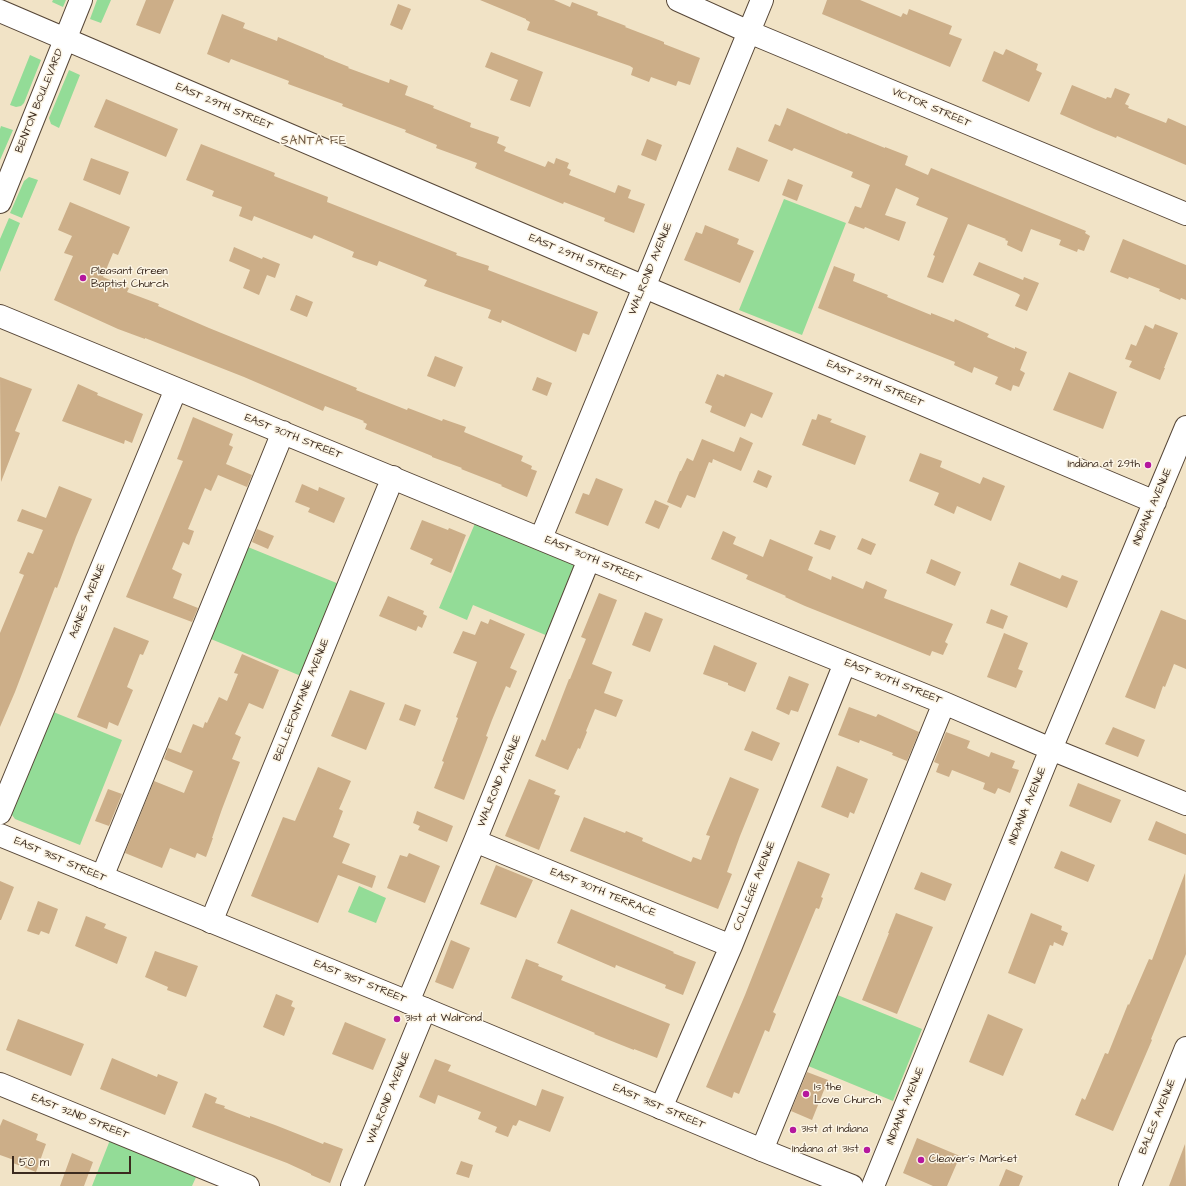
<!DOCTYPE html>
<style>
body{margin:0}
#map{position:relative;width:1186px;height:1186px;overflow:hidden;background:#f1e3c6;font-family:"Architects Daughter",sans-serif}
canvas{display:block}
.scale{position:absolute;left:12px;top:1156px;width:119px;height:18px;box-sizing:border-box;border:2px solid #3b2a1e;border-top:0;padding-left:5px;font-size:12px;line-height:14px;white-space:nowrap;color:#3b2a1e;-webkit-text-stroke:3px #fcf5e5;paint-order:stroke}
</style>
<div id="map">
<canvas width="1186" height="1186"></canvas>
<div class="scale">50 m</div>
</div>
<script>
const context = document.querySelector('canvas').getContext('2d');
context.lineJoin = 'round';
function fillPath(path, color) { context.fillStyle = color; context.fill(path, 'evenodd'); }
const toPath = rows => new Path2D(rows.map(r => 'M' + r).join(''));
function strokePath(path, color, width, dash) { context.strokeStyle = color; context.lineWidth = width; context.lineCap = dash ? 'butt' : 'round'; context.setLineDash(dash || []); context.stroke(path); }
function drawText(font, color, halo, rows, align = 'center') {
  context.font = font + ' "Architects Daughter",sans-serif'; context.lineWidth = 3; context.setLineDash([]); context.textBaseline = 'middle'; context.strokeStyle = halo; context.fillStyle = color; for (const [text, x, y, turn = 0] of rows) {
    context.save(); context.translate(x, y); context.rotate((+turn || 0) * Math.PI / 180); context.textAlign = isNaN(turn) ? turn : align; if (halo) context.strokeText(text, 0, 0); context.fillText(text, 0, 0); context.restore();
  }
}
const green = toPath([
 [53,0,66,0,63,7,52,2],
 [97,0,111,0,101,23,90,19],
 [30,55,41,60,24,103,21,106,16,107,10,105],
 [69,70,80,75,59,128,51,124,49,118],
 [1,126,13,130,0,160,0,129],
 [29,177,38,180,22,218,10,213,24,181],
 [784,199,846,223,802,335,739,310],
 [9,218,20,223,0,272,0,239],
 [476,521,576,565,548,636,473,605,467,620,439,608],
 [243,545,339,584,301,676,206,637],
 [51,711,122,740,80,845,15,819,12,815,12,809],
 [359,886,386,898,376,923,348,912],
 [830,992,922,1029,893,1101,801,1063],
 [110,1140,197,1175,192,1186,92,1186]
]);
const building = toPath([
 [146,0,174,0,160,34,136,25],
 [480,0,554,0,570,7,572,2,598,12,597,15,626,26,625,27,664,42,664,44,700,58,690,85,678,81,676,86,651,77,649,82,631,75,633,68,630,66,527,30,530,22,526,20,526,19],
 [827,0,860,0,901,17,903,13,907,15,909,9,952,26,949,34,962,39,950,67,822,14],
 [398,4,411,9,402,30,390,25],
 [222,14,245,23,243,28,277,41,278,37,324,56,324,57,349,67,348,68,389,83,390,79,408,86,405,95,434,106,433,108,471,123,470,127,499,137,497,143,506,147,504,151,545,167,548,161,554,164,556,158,569,163,567,168,571,170,569,175,615,193,618,185,631,190,628,198,645,204,634,233,604,221,605,218,564,202,563,204,475,168,477,163,436,148,437,145,405,132,406,130,342,106,343,104,288,84,289,81,231,59,229,63,207,54],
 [1006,49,1038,64,1036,70,1042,73,1029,102,982,81,994,51,1003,55],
 [491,52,543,72,530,107,510,100,518,80,485,67],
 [1072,85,1106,99,1107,97,1111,98,1115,88,1130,94,1125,104,1129,106,1128,108,1166,123,1168,118,1186,126,1186,165,1117,136,1116,138,1094,129,1060,114],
 [106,99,178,129,166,157,94,127],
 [787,108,847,134,848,133,885,148,885,147,908,156,905,165,928,175,931,168,1086,231,1085,233,1090,236,1084,251,1078,249,1077,252,1059,245,1061,240,1031,229,1022,252,1007,245,1008,241,1005,240,1006,239,968,224,943,283,927,277,935,256,933,255,948,218,916,205,919,198,896,188,885,215,906,222,899,241,865,227,864,229,848,223,855,206,861,208,870,185,851,177,853,172,794,148,792,151,768,141,775,124,780,126],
 [647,139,662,145,656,161,641,155],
 [201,144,275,173,274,176,328,197,327,202,457,253,456,255,489,266,488,270,598,312,589,335,583,333,576,352,502,320,501,323,488,318,491,310,424,286,427,280,379,261,377,266,352,257,354,252,314,235,312,239,254,216,252,221,239,216,242,207,212,196,214,191,186,180],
 [737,147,768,160,759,182,728,170],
 [91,158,129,172,120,195,83,180],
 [788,179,803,185,797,201,782,195],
 [70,202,130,227,118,255,113,253,103,277,129,288,127,292,159,304,158,306,209,328,357,388,356,390,407,410,408,408,442,421,443,419,466,427,464,432,523,456,521,461,532,466,531,469,537,471,527,497,501,486,502,485,461,469,462,468,432,457,432,456,365,429,367,424,363,422,364,421,325,406,323,411,244,377,145,338,145,339,118,329,54,300,73,256,64,253,72,236,58,230],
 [705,225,739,239,737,244,754,251,740,283,684,260,696,232,702,234],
 [1123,239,1186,265,1186,300,1181,298,1180,300,1159,291,1160,289,1129,277,1128,279,1110,272],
 [234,247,262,259,263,257,280,264,275,278,267,275,259,295,243,288,250,270,229,261],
 [979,262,1023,280,1024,277,1039,283,1027,311,1015,306,1020,295,1017,293,973,275],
 [834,266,855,274,853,281,888,295,887,297,931,315,931,313,954,322,955,319,989,334,987,337,1015,349,1015,347,1027,352,1020,370,1025,373,1019,387,1013,385,1011,391,995,384,998,377,974,367,972,373,954,365,955,362,818,308],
 [296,295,313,302,307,317,290,310],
 [1155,324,1178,333,1164,368,1165,368,1160,380,1129,367,1132,361,1125,359,1131,344,1136,346,1145,325,1153,329],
 [435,356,463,367,455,387,427,376],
 [1069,372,1117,392,1103,429,1053,410],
 [717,374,724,377,725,374,773,393,762,418,751,413,745,427,710,412,712,406,705,403],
 [0,377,32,389,15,431,20,433,1,482],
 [537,377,552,383,547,396,532,390],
 [78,384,98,393,97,395,143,414,132,443,125,440,124,444,62,421],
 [818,414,832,419,830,422,866,436,855,465,802,445,812,419,816,420],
 [193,417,233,434,229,445,233,447,226,464,252,475,247,487,218,475,211,491,205,488,188,529,194,531,189,545,183,542,172,569,182,574,173,598,198,608,192,622,126,597,183,461,177,459],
 [740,437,753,443,741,471,713,459,712,463,709,462,695,498,687,495,681,508,667,502,680,471,681,471,687,458,693,461,702,439,734,452],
 [920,453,942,461,940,467,980,484,983,477,1005,486,991,521,957,506,954,514,934,505,939,493,909,481],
 [758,470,772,476,767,488,753,482],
 [596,478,623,489,608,526,575,513,583,493,589,495],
 [302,484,318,491,319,487,345,498,334,523,308,512,310,508,295,502],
 [59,486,92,499,76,537,57,588,55,587,15,692,0,727,0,633,24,575,19,573,28,552,33,554,43,530,17,521,22,509,46,518],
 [655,500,669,506,659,529,645,523],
 [422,520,448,530,449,528,466,535,451,573,430,564,433,559,410,549],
 [257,529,274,536,268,549,252,542],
 [820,530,836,536,830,550,814,544],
 [723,531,736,537,733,544,763,557,770,539,813,557,808,570,831,580,832,576,863,589,866,581,887,590,884,598,953,624,945,642,948,644,943,655,932,651,930,656,805,606,785,597,786,596,746,579,748,575,711,559],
 [862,538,876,544,871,555,857,549],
 [931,559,961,572,955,586,926,573],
 [1019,562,1060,579,1062,575,1078,581,1067,608,1010,585],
 [599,593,617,600,592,664,612,672,604,693,623,700,616,717,595,709,586,731,587,732,580,749,578,748,568,770,535,756,542,739,545,741,569,679,570,679,586,639,581,637],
 [388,596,424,611,423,614,427,616,422,628,418,626,416,631,379,616],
 [991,609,1008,616,1003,629,986,623],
 [1161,610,1186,620,1186,669,1174,664,1165,687,1163,686,1155,709,1125,697],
 [645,612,663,619,650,652,632,645],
 [490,619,525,634,510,668,517,671,510,688,506,686,492,720,486,736,488,737,464,800,434,788,444,762,442,761,458,718,456,717,477,662,453,653,463,631,475,635,481,621,488,624],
 [114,627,149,641,143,655,140,654,127,687,133,690,118,726,109,722,107,729,77,717],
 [1004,633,1028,643,1018,669,1023,671,1016,688,987,677],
 [714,645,757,663,745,692,728,685,728,683,703,674],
 [242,654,279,670,263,709,249,703,235,734,241,737,232,759,240,762,222,809,212,838,213,838,206,857,197,853,195,858,170,848,162,868,125,853,154,781,184,793,193,771,164,759,168,748,181,753,193,724,203,728,205,722,207,723,219,697,227,701,238,674,234,673],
 [789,676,809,684,798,712,791,710,789,715,776,709],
 [350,690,385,703,366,750,331,736],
 [405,704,421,710,415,726,399,720],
 [849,707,876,717,878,714,919,732,907,761,892,755,893,753,860,740,859,743,838,735],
 [1113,727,1145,740,1138,757,1105,744],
 [752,731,780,743,772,761,744,750],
 [946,732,970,741,967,748,989,757,991,752,1015,761,1012,768,1019,770,1010,793,998,788,995,794,983,789,985,783,952,770,949,777,936,772,939,764,934,762],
 [837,766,868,779,854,814,850,812,848,818,821,807],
 [318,767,351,781,339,809,343,811,333,837,350,844,342,863,376,876,372,888,338,875,318,923,251,896,283,817,295,821],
 [730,777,759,789,740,836,727,872,732,874,718,909,570,851,584,817,625,833,626,831,643,838,642,841,691,862,693,857,701,860,710,836,706,835],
 [529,779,556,790,554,794,560,796,539,850,505,836],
 [1078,783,1121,800,1111,823,1069,806],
 [108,789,122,794,109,826,95,821],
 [417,811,453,826,447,842,418,830,420,826,413,823],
 [1156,821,1186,834,1186,855,1148,840],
 [1061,851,1095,865,1088,882,1054,868],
 [409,853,440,866,425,903,387,888,400,855,407,857],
 [798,861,830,874,821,897,823,898,819,909,816,908,773,1012,776,1014,769,1032,765,1030,739,1094,734,1092,732,1098,706,1087,745,995],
 [496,865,533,880,516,918,480,904],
 [921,872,952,884,945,901,914,889],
 [1185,873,1186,954,1151,1039,1152,1040,1113,1131,1075,1115,1082,1098,1085,1100,1105,1053,1108,1054,1128,1004,1129,1005,1149,959,1152,960],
 [0,881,14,887,1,920,0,920],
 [38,901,58,909,49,934,41,931,39,935,27,931],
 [571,909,674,952,673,953,696,962,683,995,665,988,666,985,616,965,615,968,557,943],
 [896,913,933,927,897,1014,862,1000,889,933,888,933],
 [1031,913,1062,926,1061,930,1068,933,1063,946,1054,942,1053,946,1050,945,1035,984,1008,973],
 [86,916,106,924,104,928,127,937,117,964,75,946],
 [451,940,470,948,453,989,435,982],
 [155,951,198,966,186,997,167,990,168,987,145,977],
 [526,959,539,964,538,966,563,976,561,980,670,1024,657,1058,634,1049,634,1050,594,1034,595,1033,511,998],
 [276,994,293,1001,291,1006,295,1008,284,1036,263,1027],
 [988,1014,1023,1029,1003,1076,969,1062],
 [18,1019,84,1044,71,1076,6,1050],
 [345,1022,386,1039,373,1070,332,1054],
 [112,1058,157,1077,158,1074,178,1082,165,1115,100,1089],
 [435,1059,451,1065,448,1071,536,1106,542,1089,564,1097,550,1132,519,1120,516,1126,513,1125,508,1137,495,1132,497,1127,478,1119,481,1112,438,1095,435,1104,419,1097],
 [807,1072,828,1080,812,1120,791,1111],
 [205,1093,217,1098,215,1103,225,1106,224,1108,250,1118,250,1116,275,1125,323,1144,324,1142,343,1149,330,1183,311,1175,311,1174,287,1163,192,1127],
 [3,1119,38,1134,36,1140,46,1144,36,1172,13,1163,14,1160,0,1155,0,1126],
 [917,1138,960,1156,947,1186,933,1186,903,1173],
 [1185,1144,1186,1186,1169,1186],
 [72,1153,93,1162,84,1186,60,1186],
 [461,1161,473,1165,469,1178,456,1174],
 [1006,1169,1023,1176,1019,1186,999,1186]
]);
const minor = toPath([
 [678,0,749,32,1186,214],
 [0,11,661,294,1155,502],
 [0,202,81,0],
 [0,316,589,559,944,703,1051,749,1186,804],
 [541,538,762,0],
 [0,813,176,389],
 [475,841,731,946],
 [102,877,283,432],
 [211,922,393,477],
 [408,1002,475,841,589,559],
 [0,1084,248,1186],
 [661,1108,731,946,845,663],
 [762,1150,944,703],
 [352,1186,425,1009],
 [873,1186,1051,749,1186,427],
 [1130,1186,1186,1048]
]);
const major = toPath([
 [0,835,425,1009,762,1150,852,1186]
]);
const markers = [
 [83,278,4,"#b5179e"],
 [1148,465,4,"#b5179e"],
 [397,1019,4,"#b5179e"],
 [806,1094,4,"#b5179e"],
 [793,1130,4,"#b5179e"],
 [867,1150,4,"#b5179e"],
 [921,1160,4,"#b5179e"]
];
const streetNames = [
 ["BENTON BOULEVARD",40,101,-68],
 ["EAST 29TH STREET",224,107,23],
 ["VICTOR STREET",931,108,23],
 ["EAST 29TH STREET",577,258,23],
 ["WALROND AVENUE",651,269,-68],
 ["EAST 29TH STREET",875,384,23],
 ["EAST 30TH STREET",293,437,22],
 ["INDIANA AVENUE",1153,507,-67],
 ["EAST 30TH STREET",593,560,23],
 ["AGNES AVENUE",88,601,-68],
 ["EAST 30TH STREET",893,682,22],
 ["BELLEFONTAINE AVENUE",302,700,-68],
 ["WALROND AVENUE",500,781,-68],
 ["INDIANA AVENUE",1028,806,-68],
 ["EAST 31ST STREET",60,860,23],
 ["COLLEGE AVENUE",755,886,-68],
 ["EAST 30TH TERRACE",603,893,22],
 ["EAST 31ST STREET",360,982,22],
 ["WALROND AVENUE",389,1098,-68],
 ["INDIANA AVENUE",906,1106,-68],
 ["EAST 31ST STREET",659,1107,23],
 ["EAST 32ND STREET",80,1117,22],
 ["BALES AVENUE",1158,1117,-68]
];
const poiNames = [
 ["Pleasant Green",91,272],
 ["Baptist Church",91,285],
 ["Indiana at 29th",1140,465,"right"],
 ["31st at Walrond",405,1019],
 ["Is the",814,1088],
 ["Love Church",814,1101],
 ["31st at Indiana",801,1130],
 ["Indiana at 31st",859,1150,"right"],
 ["Cleaver's Market",929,1160]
];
const neighbourhoodNames = [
 ["SANTA FE",314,141]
];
fillPath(green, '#93dc97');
fillPath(building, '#ccae88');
strokePath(minor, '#564637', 24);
strokePath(major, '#564637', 24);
strokePath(minor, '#fff', 22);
strokePath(major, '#fff', 22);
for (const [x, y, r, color] of markers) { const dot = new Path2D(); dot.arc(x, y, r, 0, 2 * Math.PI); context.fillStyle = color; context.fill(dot); strokePath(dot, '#fcf5e5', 1.5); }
drawText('11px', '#3b2a1e', '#fcf5e5', streetNames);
drawText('11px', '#3b2a1e', '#fcf5e5', poiNames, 'left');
context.letterSpacing = '1px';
drawText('12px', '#6e5843', '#fcf5e5', neighbourhoodNames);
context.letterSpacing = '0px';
</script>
